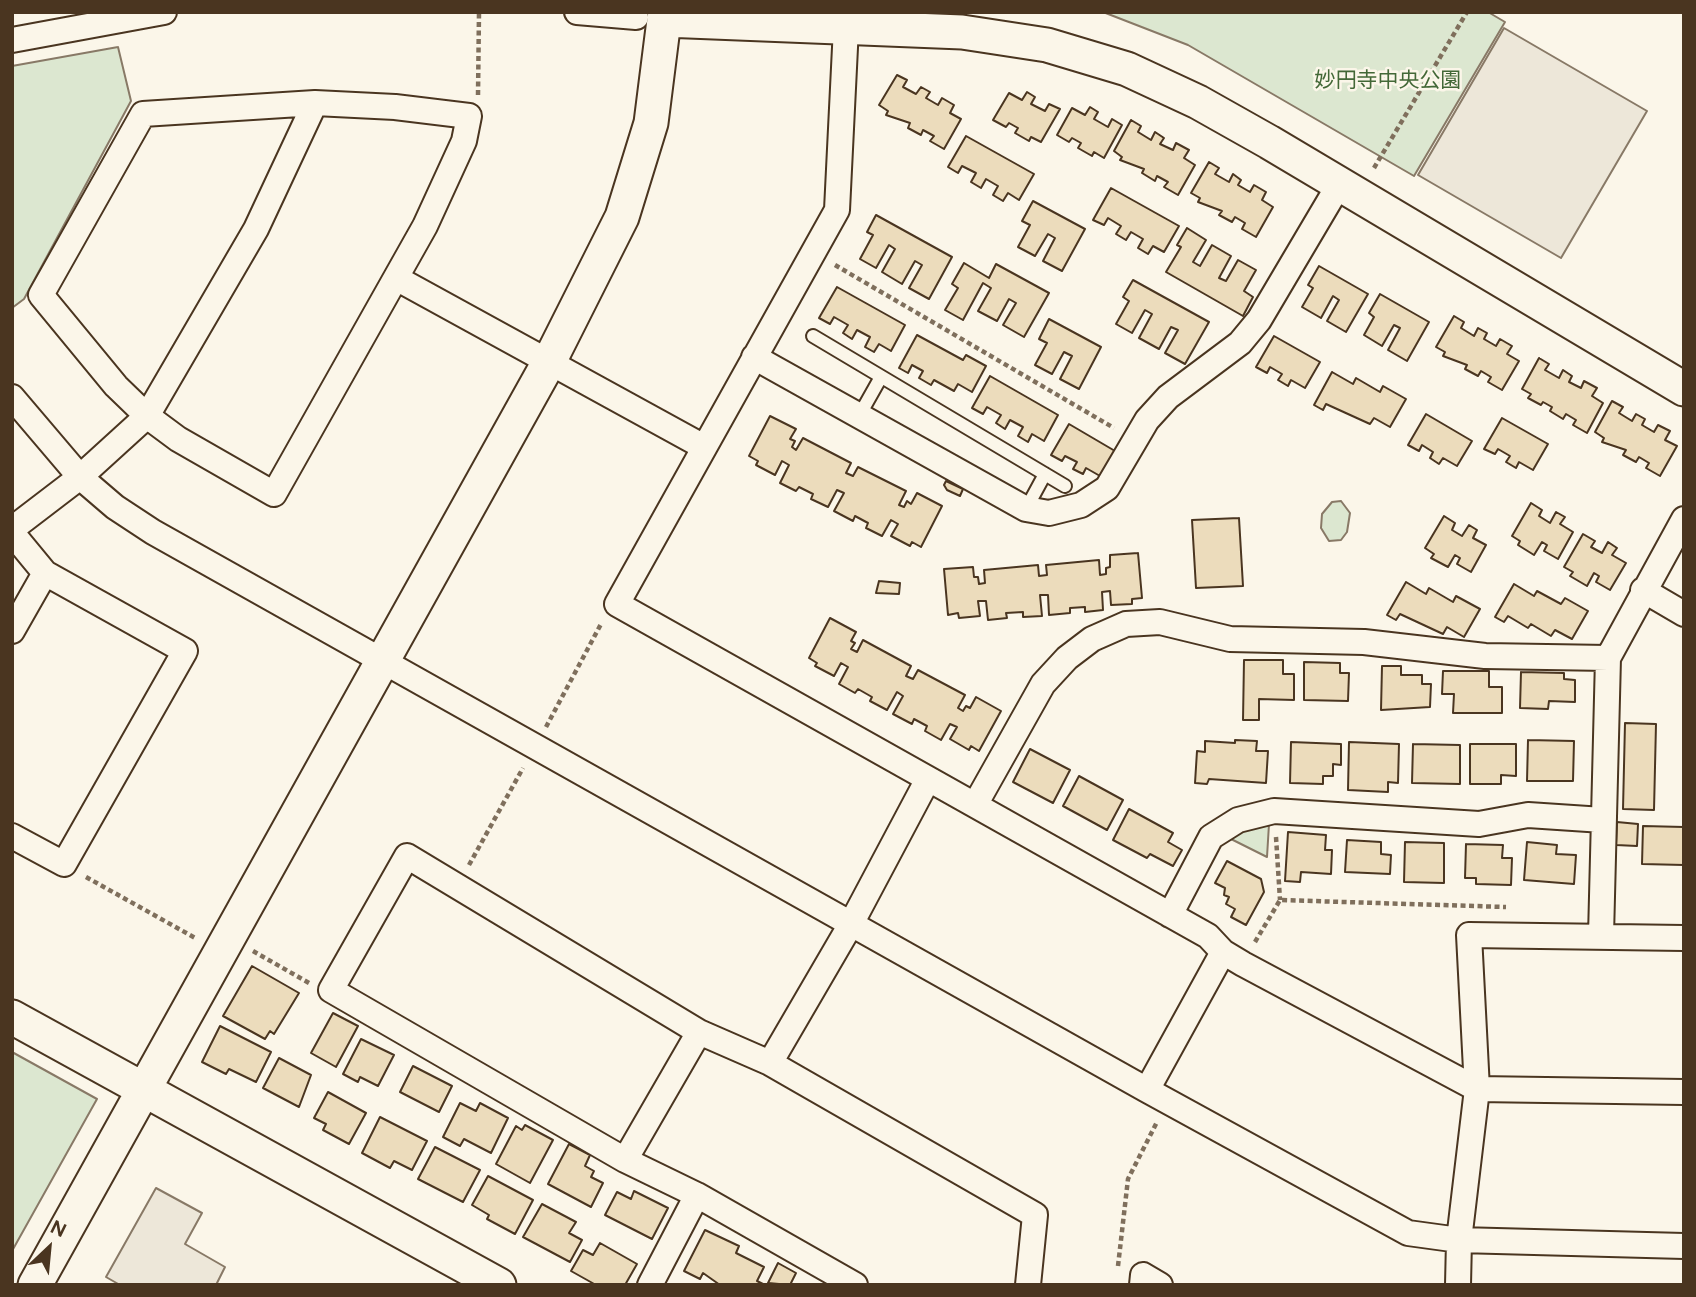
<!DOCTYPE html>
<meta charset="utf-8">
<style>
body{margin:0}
#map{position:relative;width:1696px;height:1297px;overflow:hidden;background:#fbf6e9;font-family:Figtree,sans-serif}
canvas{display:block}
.frame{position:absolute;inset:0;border:14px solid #4a3520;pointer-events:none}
.north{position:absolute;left:14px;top:1213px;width:70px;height:70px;-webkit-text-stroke:5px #fbf6e9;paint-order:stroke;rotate:26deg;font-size:19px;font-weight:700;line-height:28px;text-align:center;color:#4a3520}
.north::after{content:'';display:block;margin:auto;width:24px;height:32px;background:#4a3520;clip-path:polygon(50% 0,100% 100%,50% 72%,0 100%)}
</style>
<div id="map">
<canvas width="1696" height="1297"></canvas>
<div class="frame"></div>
<div class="north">N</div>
</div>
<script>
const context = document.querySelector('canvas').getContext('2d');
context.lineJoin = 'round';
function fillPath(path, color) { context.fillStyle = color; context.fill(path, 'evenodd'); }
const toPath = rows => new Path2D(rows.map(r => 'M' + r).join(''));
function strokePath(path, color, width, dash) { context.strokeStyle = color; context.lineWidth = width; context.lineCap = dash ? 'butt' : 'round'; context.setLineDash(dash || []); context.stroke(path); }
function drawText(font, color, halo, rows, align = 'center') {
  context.font = font + ' Figtree,"Noto Sans JP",sans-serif'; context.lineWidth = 5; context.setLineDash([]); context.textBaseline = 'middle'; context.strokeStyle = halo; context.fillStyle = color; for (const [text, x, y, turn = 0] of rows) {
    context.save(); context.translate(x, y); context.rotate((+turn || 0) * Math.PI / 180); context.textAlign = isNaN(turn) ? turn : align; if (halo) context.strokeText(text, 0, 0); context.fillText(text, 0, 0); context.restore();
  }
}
const green = toPath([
 [1103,12,1488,12,1505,22,1414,176,1188,45,1103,12],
 [118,47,131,101,24,299,12,308,12,66,118,47],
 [1341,501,1350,513,1347,532,1341,540,1329,541,1321,528,1322,514,1332,502,1341,501],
 [1269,824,1267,857,1227,837,1249,827,1269,824],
 [12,1052,97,1099,12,1251,12,1052]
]);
const parking = toPath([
 [1504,28,1647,111,1561,258,1418,175,1504,28],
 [156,1188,202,1213,185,1244,225,1267,216,1285,120,1285,106,1277,156,1188]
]);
const building = toPath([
 [897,75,907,80,903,87,916,94,921,87,930,92,926,98,938,105,942,98,954,105,950,113,961,119,944,149,930,141,934,136,923,130,921,135,908,128,910,123,886,115,888,111,879,105,897,75],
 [1027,92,1035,97,1031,104,1045,111,1049,104,1060,109,1041,142,1031,137,1029,141,1015,133,1018,128,1009,123,1006,127,993,120,1009,93,1022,100,1027,92],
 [1090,107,1098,112,1094,119,1108,127,1112,119,1122,125,1104,158,1094,152,1092,156,1078,148,1081,143,1072,138,1069,142,1057,135,1072,108,1085,115,1090,107],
 [1131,120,1141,126,1138,132,1151,140,1155,132,1164,138,1160,144,1173,150,1176,143,1189,150,1184,158,1195,165,1178,195,1164,187,1168,182,1157,176,1155,181,1142,173,1144,169,1120,160,1122,157,1114,151,1131,120],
 [966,136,1034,174,1019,200,1008,193,1003,201,993,195,998,186,986,179,981,188,971,182,976,173,962,166,958,173,948,167,966,136],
 [1209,162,1219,168,1215,174,1229,182,1233,174,1241,180,1238,185,1250,192,1254,185,1266,192,1262,200,1273,207,1256,237,1242,229,1245,223,1235,217,1232,222,1219,215,1222,211,1198,202,1200,198,1191,193,1209,162],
 [1111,188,1179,226,1164,252,1153,246,1148,254,1138,248,1143,239,1131,232,1126,240,1116,234,1121,226,1108,218,1104,225,1093,220,1111,188],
 [1033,201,1085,229,1062,271,1043,261,1055,238,1048,234,1035,256,1018,247,1030,225,1022,221,1033,201],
 [876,215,952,257,929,299,909,288,922,265,915,261,902,284,882,272,895,249,889,245,876,268,860,259,873,235,867,232,876,215],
 [1187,228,1206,240,1193,262,1200,266,1212,245,1231,256,1219,278,1226,281,1238,260,1256,270,1244,291,1253,297,1243,316,1166,272,1181,247,1177,245,1187,228],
 [964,263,989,278,996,264,1049,293,1024,337,1003,325,1016,303,1009,299,997,321,978,311,991,288,983,283,963,320,945,310,958,288,952,284,964,263],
 [1319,266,1368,294,1346,332,1327,321,1339,300,1333,296,1321,318,1302,307,1313,288,1308,285,1319,266],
 [1133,280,1209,322,1185,364,1165,353,1178,330,1171,327,1159,349,1139,338,1152,314,1145,310,1132,333,1116,324,1129,301,1123,297,1133,280],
 [837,287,905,325,891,351,879,344,874,352,865,347,870,337,857,330,852,339,843,333,848,325,834,317,830,324,819,318,837,287],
 [1380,294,1429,322,1407,361,1388,350,1400,328,1394,325,1382,346,1364,335,1374,317,1369,313,1380,294],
 [1454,316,1464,322,1461,328,1474,336,1478,328,1487,333,1484,339,1496,346,1500,339,1512,346,1507,354,1519,361,1502,390,1488,382,1491,377,1481,371,1478,376,1465,369,1467,365,1443,356,1445,352,1436,347,1454,316],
 [1049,319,1101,347,1079,389,1060,379,1072,356,1064,352,1052,374,1035,365,1047,343,1039,339,1049,319],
 [917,335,963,360,966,355,986,366,972,392,958,384,954,391,934,380,931,385,919,378,923,371,912,365,908,373,899,368,917,335],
 [1274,336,1320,362,1305,388,1291,380,1288,386,1278,380,1282,374,1270,367,1267,373,1256,367,1274,336],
 [1539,358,1549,364,1545,370,1559,378,1563,370,1572,376,1569,382,1581,388,1584,381,1597,388,1592,396,1603,403,1587,433,1573,425,1576,420,1566,414,1563,419,1550,411,1552,407,1543,402,1541,405,1528,398,1531,394,1522,389,1539,358],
 [1332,372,1353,384,1356,378,1380,392,1383,386,1406,399,1390,427,1374,418,1370,424,1326,404,1323,410,1314,405,1332,372],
 [990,376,1058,415,1044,441,1032,434,1028,442,1018,436,1023,427,1010,420,1005,429,996,423,1001,415,987,407,983,414,972,408,990,376],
 [1612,401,1623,407,1619,413,1632,421,1636,414,1645,419,1642,425,1654,432,1658,425,1670,431,1665,440,1677,446,1660,476,1646,468,1649,463,1639,457,1636,462,1623,455,1626,450,1602,442,1604,438,1595,432,1612,401],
 [1426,414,1472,441,1457,466,1443,458,1439,464,1430,458,1433,452,1422,445,1419,451,1408,445,1426,414],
 [770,416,796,429,790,439,795,441,792,447,796,450,803,438,851,463,846,473,853,476,858,467,906,491,899,505,904,507,907,501,911,504,917,493,942,506,921,547,912,542,910,546,891,536,898,524,891,520,882,536,866,528,868,523,855,516,853,521,834,511,844,493,837,490,828,507,811,499,813,494,799,487,796,491,780,483,789,465,782,461,775,475,756,465,758,461,749,456,770,416],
 [1502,418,1548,444,1533,470,1519,462,1516,468,1506,462,1510,456,1498,449,1495,454,1484,449,1502,418],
 [1069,424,1115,451,1100,476,1086,468,1083,474,1073,469,1077,462,1065,456,1062,461,1051,455,1069,424],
 [946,481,963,489,960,496,947,490,944,485,946,481],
 [1531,503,1542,510,1539,516,1550,523,1556,512,1565,517,1560,524,1573,532,1558,559,1544,551,1547,545,1542,542,1534,555,1518,545,1520,541,1512,536,1531,503],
 [1444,516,1455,523,1452,530,1462,536,1469,525,1477,530,1473,538,1486,545,1471,572,1457,564,1460,558,1455,555,1448,567,1431,558,1434,554,1425,548,1444,516],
 [1239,518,1243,586,1196,588,1192,520,1239,518],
 [1583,534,1595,541,1591,547,1602,553,1608,542,1617,548,1612,555,1626,563,1610,590,1596,582,1599,576,1594,573,1587,586,1570,576,1573,572,1564,567,1583,534],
 [1138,553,1142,598,1132,599,1132,604,1111,605,1110,591,1102,592,1103,610,1085,612,1085,607,1070,608,1070,613,1049,615,1048,595,1040,595,1042,616,1023,617,1023,612,1006,613,1007,618,988,620,986,601,978,601,980,616,959,618,958,613,948,615,944,569,973,567,974,577,978,577,979,584,985,583,984,570,1038,565,1039,576,1047,575,1046,565,1099,560,1100,575,1106,574,1106,568,1110,567,1110,555,1138,553],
 [879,581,900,583,899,594,876,593,879,581],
 [1406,582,1426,594,1429,588,1453,602,1456,596,1480,609,1464,637,1447,627,1443,634,1400,614,1396,620,1387,615,1406,582],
 [1514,584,1534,596,1537,591,1561,604,1565,598,1588,611,1572,639,1555,630,1551,636,1531,624,1528,628,1508,616,1504,622,1495,617,1514,584],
 [830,618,856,632,851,641,855,643,851,649,857,652,863,640,911,666,906,676,913,679,918,670,965,695,958,708,963,711,966,706,970,708,976,697,1001,711,979,751,971,746,969,750,950,739,957,727,950,724,941,740,925,731,927,726,914,719,912,724,893,714,903,696,897,692,887,710,870,701,872,697,858,689,855,693,839,684,848,667,841,663,834,676,815,666,817,663,809,658,830,618],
 [1244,660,1283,660,1283,674,1294,674,1294,700,1259,699,1259,720,1243,720,1244,660],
 [1304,662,1340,663,1340,673,1349,673,1348,701,1304,700,1304,662],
 [1382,666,1401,666,1401,675,1422,675,1422,684,1431,684,1430,707,1381,710,1382,666],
 [1443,671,1489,671,1489,687,1502,687,1502,713,1453,713,1454,694,1442,694,1443,671],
 [1521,672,1564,673,1564,679,1575,680,1575,702,1549,701,1548,709,1520,708,1521,672],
 [1625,723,1656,724,1654,810,1623,809,1625,723],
 [1235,740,1257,741,1256,751,1268,751,1266,783,1209,779,1207,784,1195,783,1197,751,1205,752,1205,741,1235,743,1235,740],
 [1528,740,1574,741,1573,781,1527,781,1528,740],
 [1291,742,1341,744,1341,765,1333,764,1333,776,1323,776,1323,784,1290,783,1291,742],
 [1349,742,1399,744,1398,783,1388,782,1388,792,1348,790,1349,742],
 [1413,744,1460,745,1460,784,1412,783,1413,744],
 [1470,744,1516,744,1516,776,1501,775,1501,784,1470,784,1470,744],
 [1030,749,1070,770,1053,803,1013,782,1030,749],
 [1079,776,1123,800,1107,830,1063,806,1079,776],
 [1129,809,1173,833,1168,842,1182,850,1173,866,1150,854,1147,858,1113,840,1129,809],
 [1617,822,1638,824,1637,846,1616,845,1617,822],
 [1643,826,1684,827,1684,865,1642,864,1643,826],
 [1288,832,1326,835,1325,850,1332,850,1331,874,1301,872,1300,882,1285,881,1288,832],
 [1347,840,1381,842,1381,854,1391,855,1390,874,1345,872,1347,840],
 [1405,842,1444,843,1444,883,1404,882,1405,842],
 [1527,842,1557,845,1556,854,1576,855,1574,884,1524,880,1527,842],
 [1466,844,1503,845,1502,858,1512,858,1511,885,1476,884,1476,878,1465,878,1466,844],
 [1227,861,1261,879,1264,892,1246,925,1231,917,1235,909,1226,904,1229,897,1224,895,1225,888,1215,883,1227,861],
 [252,966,299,993,274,1034,270,1031,265,1039,223,1016,252,966],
 [333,1013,358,1026,336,1067,311,1053,333,1013],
 [220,1026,271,1052,256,1082,229,1069,226,1074,202,1062,220,1026],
 [361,1039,394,1055,378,1086,360,1077,358,1082,343,1074,361,1039],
 [279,1058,311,1075,299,1107,263,1088,279,1058],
 [413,1066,452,1086,439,1112,400,1092,413,1066],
 [328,1092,366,1113,349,1144,323,1130,326,1124,314,1118,328,1092],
 [460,1103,476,1111,480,1103,508,1118,491,1153,464,1139,460,1146,443,1137,460,1103],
 [380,1117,427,1141,412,1170,394,1161,390,1168,362,1153,380,1117],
 [525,1125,553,1140,530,1183,496,1164,516,1126,522,1130,525,1125],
 [569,1144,590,1155,585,1166,594,1171,591,1177,603,1183,591,1207,548,1184,569,1144],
 [435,1147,480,1170,463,1202,418,1179,435,1147],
 [488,1176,533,1200,515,1234,487,1219,489,1215,472,1205,488,1176],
 [634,1191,668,1208,652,1239,605,1215,617,1192,631,1199,634,1191],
 [542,1204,576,1222,569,1233,582,1240,570,1262,523,1237,542,1204],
 [705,1230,739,1246,736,1253,764,1267,757,1281,765,1285,720,1285,703,1273,700,1279,684,1271,705,1230],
 [600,1243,637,1264,625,1285,596,1285,571,1271,583,1250,593,1255,600,1243],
 [778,1263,796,1273,790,1285,768,1283,778,1263]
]);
const path = toPath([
 [478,95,479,12],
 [1374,168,1467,12],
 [835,265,1114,428],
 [546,727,601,624],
 [1276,837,1280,900],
 [469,865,523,768],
 [86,877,197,939],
 [1255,942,1280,900,1506,907],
 [253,951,309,983],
 [1118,1266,1128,1179,1157,1122]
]);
const lane = toPath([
 [813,336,1065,486],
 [859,416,881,377],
 [1026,509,1045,474]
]);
const street = toPath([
 [577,12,636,17],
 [846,27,837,210,617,604,1208,936,1223,952,1243,964,1477,1089,1684,1092],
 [12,40,164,12],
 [315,103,395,107,469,116,464,141,425,226,274,494,178,439,147,416,116,386,41,295,143,114,315,103],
 [396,278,704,447],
 [754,357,1026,509,1049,513,1081,505,1107,488,1147,420,1168,397,1240,343,1259,320,1340,183],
 [12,397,80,477,115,507,153,532,1147,1090,1408,1233,1459,1240,1684,1246],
 [12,529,80,477,147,416,256,229,315,103],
 [12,533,45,573,185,651,64,864,12,836],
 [1643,590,1684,614],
 [12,631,45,573],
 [975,805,1043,684,1067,658,1092,639,1126,624,1160,622,1230,639,1364,642,1485,656,1608,658],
 [1170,915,1211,837,1238,820,1274,811,1479,824,1528,815,1603,820],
 [1601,936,1608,658,1684,519],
 [770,1063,851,924,928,779],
 [1147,1090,1223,952],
 [625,1160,699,1032],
 [650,1285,697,1195],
 [855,1285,697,1195,625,1160,331,990,407,856,699,1032,770,1063,1035,1215,1028,1285],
 [1142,1285,1143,1275,1160,1285],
 [1458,1285,1459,1240,1477,1089,1469,935,1684,938]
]);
const secondary = toPath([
 [664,20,962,32,1047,45,1127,69,1198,102,1269,142,1684,389],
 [12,1017,499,1285],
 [35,1285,549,362,622,217,651,123,665,12]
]);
const parkNames = [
 ["妙円寺中央公園",1388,81]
];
fillPath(green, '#dce7d0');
strokePath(green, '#887966', 2);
fillPath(parking, '#ede7d9');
strokePath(parking, '#887966', 2);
fillPath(building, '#ecdcbc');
strokePath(building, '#4a3520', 2);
strokePath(lane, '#4a3520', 16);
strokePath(street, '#4a3520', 28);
strokePath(secondary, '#4a3520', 37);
strokePath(path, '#7f6f5c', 4.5, [5, 3.5]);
strokePath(lane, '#fbf6e9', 12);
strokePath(street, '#fbf6e9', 24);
strokePath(secondary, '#fbf6e9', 33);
drawText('21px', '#436837', '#fbf6e9', parkNames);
</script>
